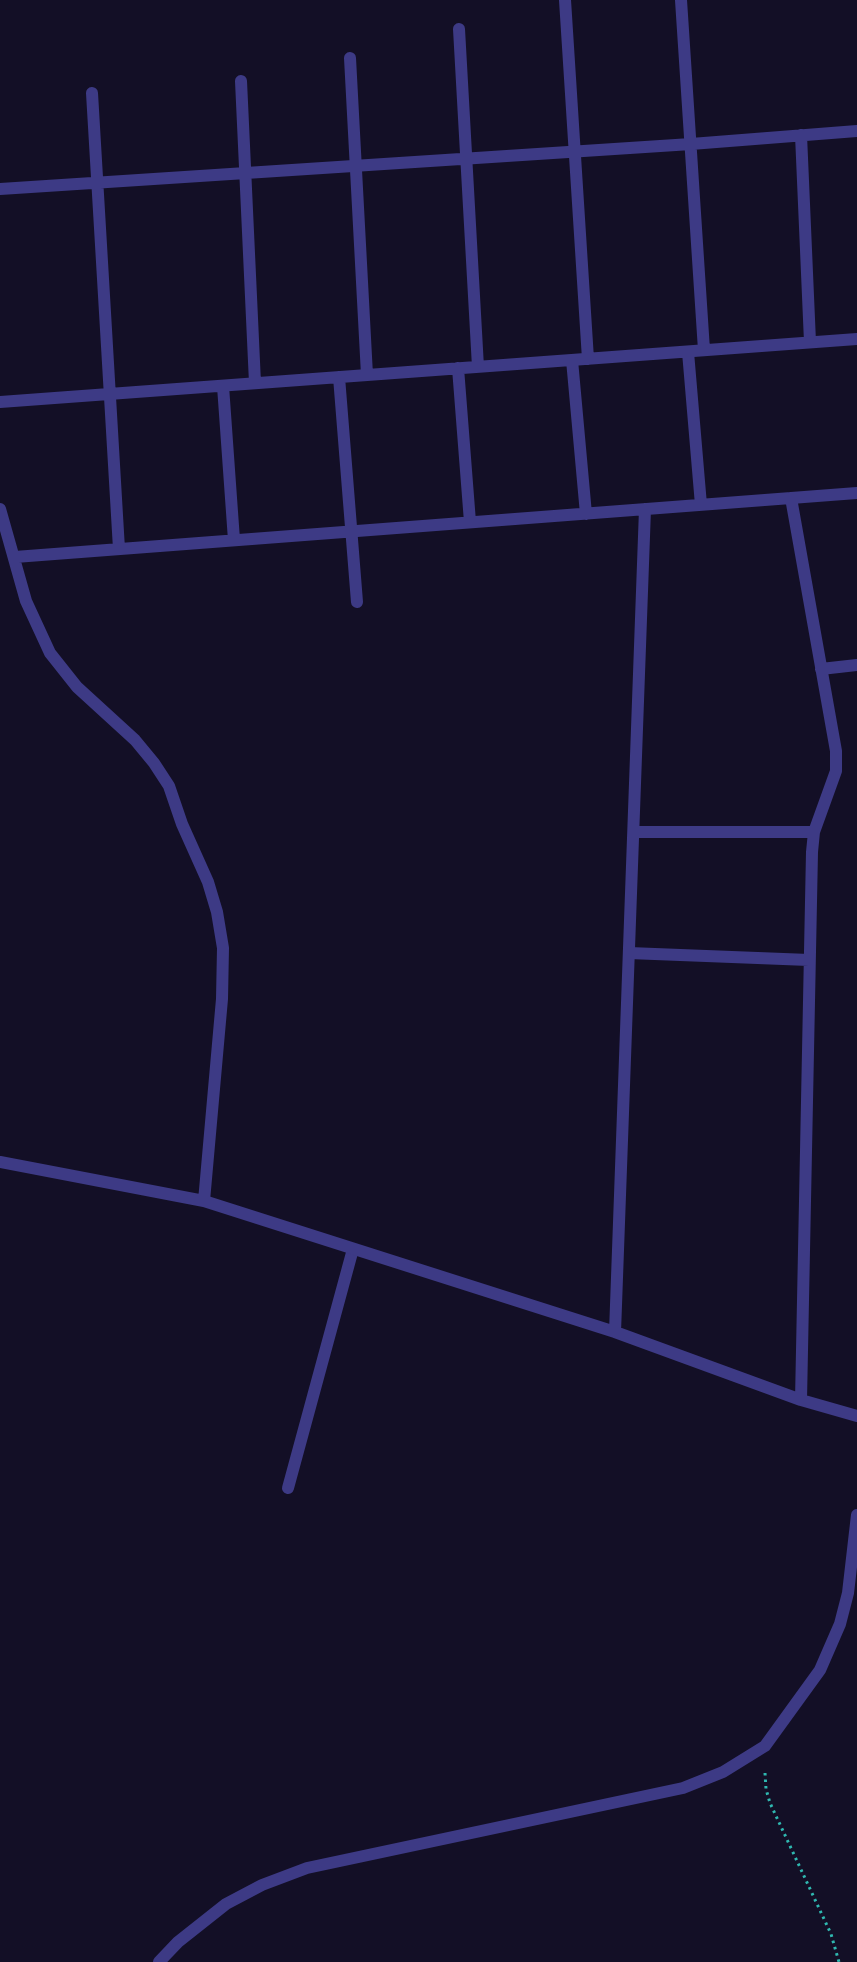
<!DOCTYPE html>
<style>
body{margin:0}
canvas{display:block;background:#130f26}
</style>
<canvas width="857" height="1962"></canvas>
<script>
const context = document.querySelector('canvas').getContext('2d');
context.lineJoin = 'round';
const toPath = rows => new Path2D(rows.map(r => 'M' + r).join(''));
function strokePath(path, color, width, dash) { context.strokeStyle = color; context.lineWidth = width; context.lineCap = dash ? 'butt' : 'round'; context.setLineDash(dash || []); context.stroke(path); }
const path = toPath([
 [765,1773,766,1789,770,1803,831,1934,839,1962]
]);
const lane = toPath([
 [288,1488,353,1249]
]);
const street = toPath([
 [565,0,588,359],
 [681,0,704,350],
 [459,29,478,367],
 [350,58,367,375],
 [241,81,255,383],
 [92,93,119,549],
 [801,135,810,342],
 [0,189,691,144,857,131],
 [688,352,701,505],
 [572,360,586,514],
 [458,368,470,522],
 [339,377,357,602],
 [223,386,234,540],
 [0,402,857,339],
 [791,498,836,751,836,771,814,832,812,852,801,1400],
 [0,509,26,601,50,653,77,687,135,740,154,763,169,786,182,824,208,882,217,912,223,948,222,999,204,1201],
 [15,557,857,493],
 [821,669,857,665],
 [634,832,814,832],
 [629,953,809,960],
 [0,1162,204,1201,615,1332,801,1400,857,1416],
 [615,1332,645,509],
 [159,1962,178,1942,226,1904,262,1885,307,1868,683,1788,723,1772,765,1746,820,1670,840,1624,848,1593,857,1515]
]);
strokePath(path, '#2fb8b0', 3, [2.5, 4]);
strokePath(lane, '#3d3a85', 12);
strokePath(street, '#3d3a85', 12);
</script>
